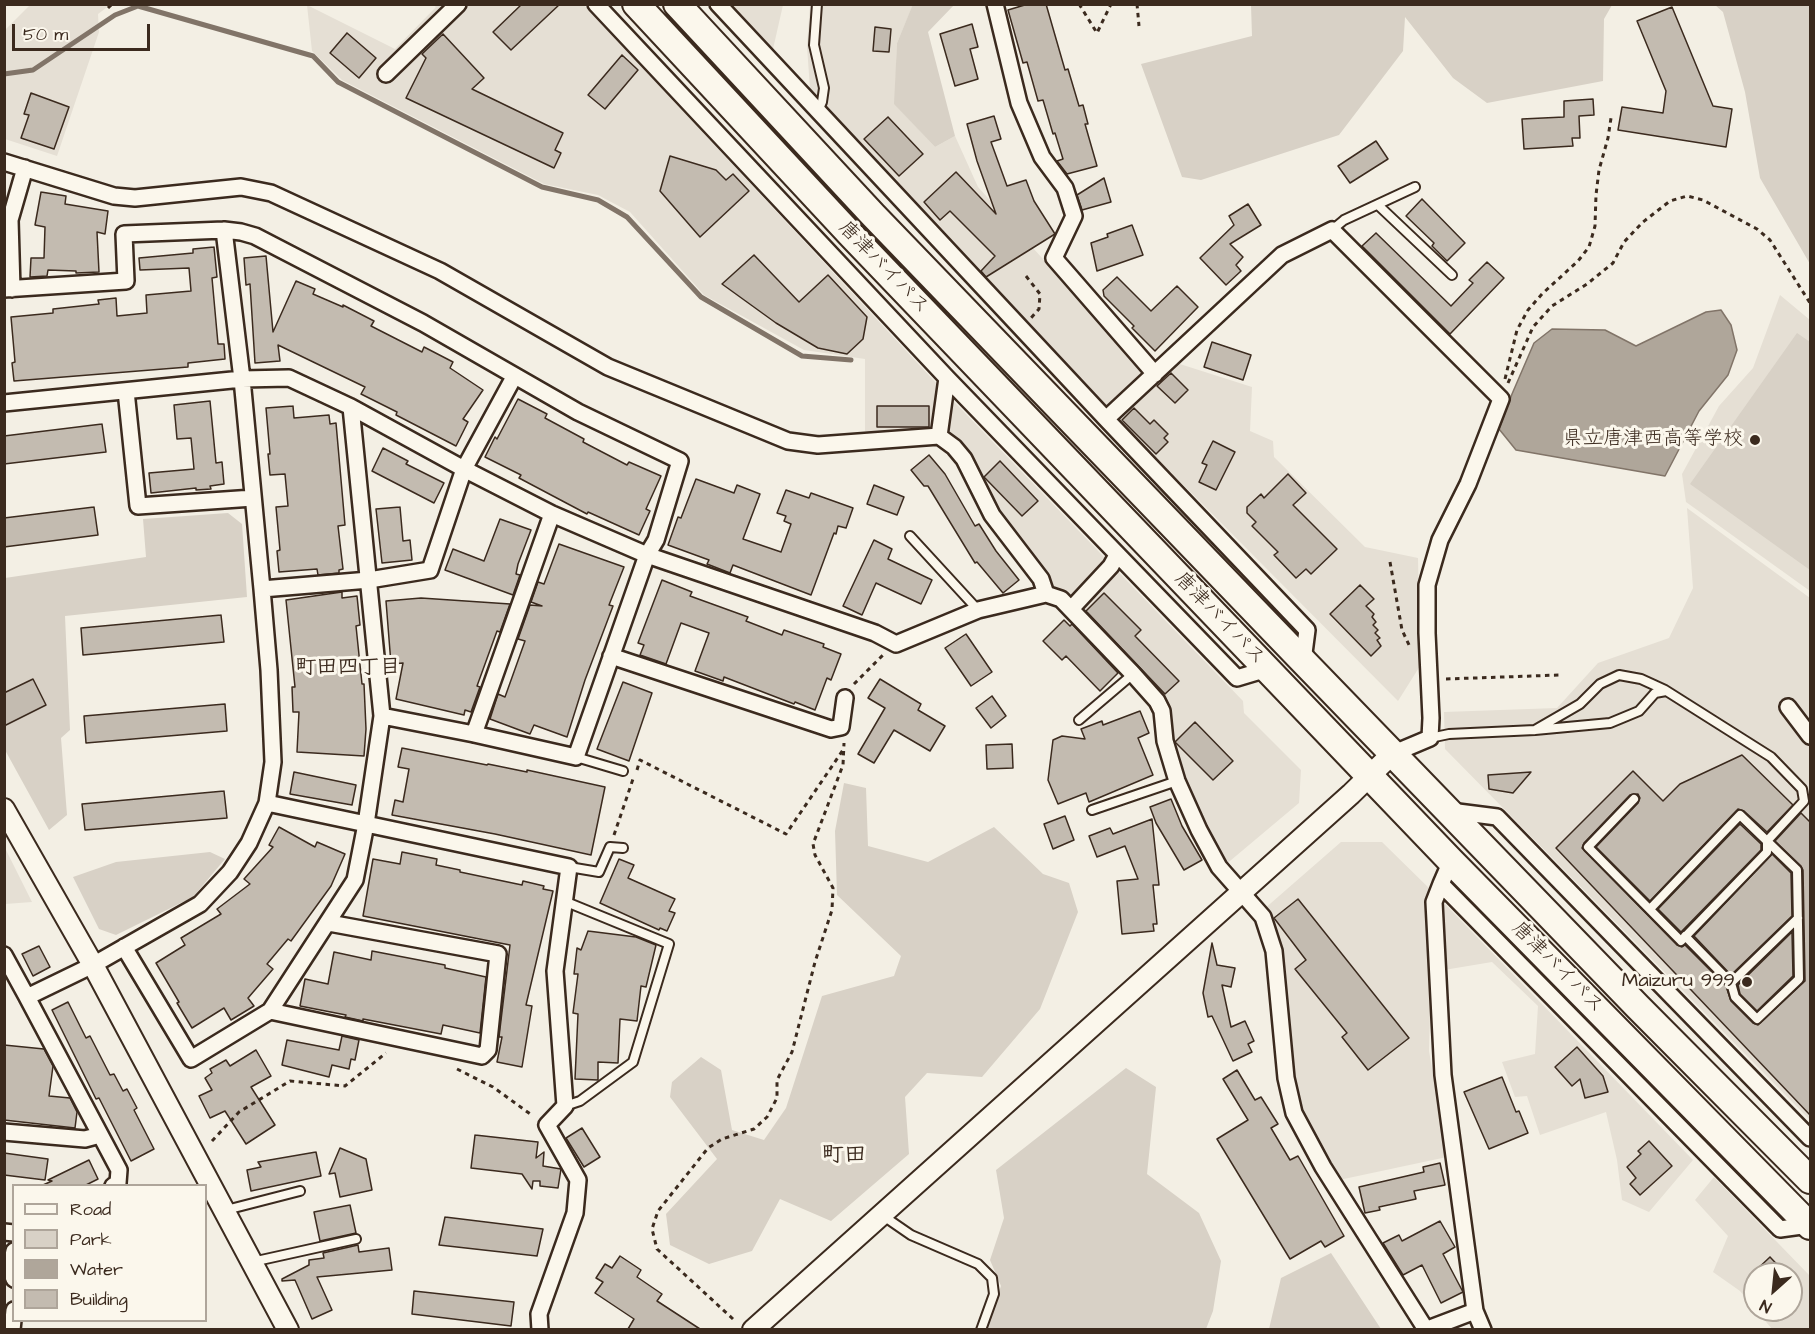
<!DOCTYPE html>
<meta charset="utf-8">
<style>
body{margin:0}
#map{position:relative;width:1815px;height:1334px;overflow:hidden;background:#f3efe4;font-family:"Architects Daughter",sans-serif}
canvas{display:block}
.frame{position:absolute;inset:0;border:6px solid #3b2a1e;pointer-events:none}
.legend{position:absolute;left:12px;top:1184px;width:195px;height:138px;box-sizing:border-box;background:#fbf7ec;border:2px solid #aea59a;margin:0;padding:8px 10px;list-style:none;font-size:18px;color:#3b2a1e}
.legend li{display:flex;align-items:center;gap:12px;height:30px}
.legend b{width:30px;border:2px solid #aea59a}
.north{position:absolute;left:1743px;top:1262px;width:60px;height:60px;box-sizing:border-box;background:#fbf7ec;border:2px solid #aea59a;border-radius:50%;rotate:207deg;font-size:16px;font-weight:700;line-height:24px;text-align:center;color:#3b2a1e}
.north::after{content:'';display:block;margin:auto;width:21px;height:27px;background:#3b2a1e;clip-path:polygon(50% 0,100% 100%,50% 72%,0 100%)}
.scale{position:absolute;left:12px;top:24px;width:138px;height:27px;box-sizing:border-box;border:3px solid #3b2a1e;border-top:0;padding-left:8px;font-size:18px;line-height:21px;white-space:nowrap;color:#3b2a1e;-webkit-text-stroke:4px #fbf7ec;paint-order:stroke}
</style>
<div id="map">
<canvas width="1815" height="1334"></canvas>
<div class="frame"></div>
<ul class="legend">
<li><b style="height:8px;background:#fbf7ec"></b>Road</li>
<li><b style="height:16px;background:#d8d1c6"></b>Park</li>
<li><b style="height:16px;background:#afa69a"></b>Water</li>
<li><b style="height:16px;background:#c3bbb0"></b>Building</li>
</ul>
<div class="north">N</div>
<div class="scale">50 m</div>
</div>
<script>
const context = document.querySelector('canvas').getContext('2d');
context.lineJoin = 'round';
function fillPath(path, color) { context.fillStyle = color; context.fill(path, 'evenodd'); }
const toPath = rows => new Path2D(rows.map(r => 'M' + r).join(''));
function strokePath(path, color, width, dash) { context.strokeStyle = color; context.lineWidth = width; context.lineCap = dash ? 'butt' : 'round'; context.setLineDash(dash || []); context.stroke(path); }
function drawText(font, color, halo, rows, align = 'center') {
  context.font = font + ' "Architects Daughter","Klee One",sans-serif'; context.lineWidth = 6; context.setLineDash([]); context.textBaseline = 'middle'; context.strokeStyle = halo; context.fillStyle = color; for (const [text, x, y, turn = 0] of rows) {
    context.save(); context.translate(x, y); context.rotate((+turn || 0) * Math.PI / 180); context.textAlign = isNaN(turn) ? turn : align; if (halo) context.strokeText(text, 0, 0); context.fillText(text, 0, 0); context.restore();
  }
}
const built = toPath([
 [30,5,110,5,98,14,99,32,57,156,5,139,5,30],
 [307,5,395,49,436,7,433,5,584,5,938,385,1243,701,1244,713,1301,770,1299,803,1224,866,1182,780,1171,741,1164,700,1050,584,959,457,942,445,905,443,865,431,865,359,804,350,704,295,630,212,598,195,544,184,342,80,312,51],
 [732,5,783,5,773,49],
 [810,5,913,5,897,43,895,104,935,147,955,136,978,187,1143,370,1161,358,1252,387,1250,431,1273,441,1274,457,1365,547,1418,558,1420,666,1398,701,1106,407,810,89,807,46],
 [1780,295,1810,320,1810,591,1686,502,1682,474,1719,406,1753,368],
 [1687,508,1810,598,1810,1120,1445,749,1444,712,1557,708,1598,663,1669,638,1693,588],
 [1341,842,1382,842,1433,892,1429,1051,1447,1157,1339,1180,1297,1105,1276,933,1263,910],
 [4,848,5,848,32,902,5,904],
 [1445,904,1693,1160,1649,1212,1622,1200,1617,1160,1606,1112,1540,1135,1527,1096,1515,1097,1502,1062,1535,1054,1538,1006,1492,962,1444,970,1441,907],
 [1714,1177,1810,1276,1810,1329,1772,1329,1756,1310,1791,1310,1791,1274,1755,1274,1755,1309,1740,1291,1713,1272,1728,1236,1695,1200]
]);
const green = toPath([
 [913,4,954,5,928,32,955,136,935,147,894,104,897,43],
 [1251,5,1251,4,1612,5,1604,19,1603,81,1487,103,1453,78,1405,17,1403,51,1339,135,1201,180,1182,177,1141,64,1252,36],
 [1715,5,1810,5,1810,264,1760,178,1745,92,1723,12],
 [1797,333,1810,342,1810,570,1690,484],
 [228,513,242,524,247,597,65,616,70,730,61,738,67,815,49,830,5,750,5,578,146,557,143,519],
 [844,783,866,788,868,846,928,862,994,827,1043,874,1069,883,1078,912,1040,1009,982,1077,927,1073,905,1097,909,1154,831,1221,780,1199,752,1251,709,1264,670,1245,666,1214,717,1159,670,1097,672,1082,701,1057,721,1070,732,1130,764,1140,786,1108,822,996,894,976,901,956,837,895,835,831],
 [210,852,225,859,193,897,116,935,99,929,73,877,116,862],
 [1126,1068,1156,1087,1147,1174,1199,1213,1221,1261,1213,1311,1206,1329,986,1329,1001,1286,990,1260,1004,1218,996,1170],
 [1331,1253,1381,1329,1269,1329,1281,1278]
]);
const water = toPath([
 [1721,310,1731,325,1737,350,1728,375,1699,411,1665,476,1516,450,1499,429,1512,394,1534,343,1552,329,1605,330,1636,346,1706,312,1721,310]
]);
const stream = toPath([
 [4,74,33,70,115,15,138,6,313,56,338,82,542,187,598,200,627,217,701,297,802,356,851,360]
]);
const building = toPath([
 [522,4,560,4,511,50,493,32,522,4],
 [1028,4,1046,4,1065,70,1068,69,1079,106,1083,105,1088,124,1085,124,1097,166,1067,174,1057,161,1063,159,1055,133,1053,134,1043,100,1038,101,1027,62,1023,63,1008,10,1028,4],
 [1672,7,1713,106,1732,109,1726,147,1618,130,1622,107,1663,113,1666,91,1637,21,1672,7],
 [972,24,978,47,970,49,978,79,955,86,940,34,972,24],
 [875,27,891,29,889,52,873,51,875,27],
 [347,33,376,58,359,78,330,53,347,33],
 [443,34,484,78,472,89,563,133,555,150,561,153,554,168,406,98,426,58,422,54,443,34],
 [622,55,638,70,605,109,588,95,622,55],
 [31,93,69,107,54,149,21,138,29,115,24,114,31,93],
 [1593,99,1594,115,1579,116,1580,138,1572,138,1573,146,1524,149,1522,119,1564,117,1564,101,1593,99],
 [994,116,1001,139,991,142,1007,186,1026,180,1034,201,1055,234,986,277,981,271,995,256,950,211,940,220,924,202,956,172,996,214,977,161,967,124,994,116],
 [888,117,923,154,899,176,864,139,888,117],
 [1376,141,1388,159,1350,183,1338,166,1376,141],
 [670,156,716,170,726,180,733,174,749,191,700,237,660,191,670,156],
 [1104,178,1111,202,1082,210,1077,195,1104,178],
 [41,192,66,196,65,204,108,211,105,234,97,232,99,272,76,273,76,271,48,270,47,276,30,277,31,258,44,258,45,227,35,225,41,192],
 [1422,199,1465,243,1447,261,1432,246,1434,243,1406,216,1422,199],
 [1248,204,1261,225,1230,244,1243,257,1236,265,1241,271,1226,285,1200,258,1234,225,1229,216,1248,204],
 [1132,225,1143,255,1097,271,1091,243,1108,237,1107,234,1132,225],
 [1376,233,1451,306,1473,283,1469,280,1487,262,1504,278,1450,334,1362,246,1376,233],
 [214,247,217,277,212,278,218,344,224,344,225,359,188,363,188,367,14,381,12,363,15,362,11,317,53,313,53,309,99,304,98,300,116,298,117,316,147,313,146,295,191,291,189,268,140,270,139,258,193,253,193,249,214,247],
 [754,255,799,302,828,275,867,317,863,339,847,354,818,348,776,323,722,284,754,255],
 [266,256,273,332,296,281,315,289,313,294,343,307,343,305,374,321,371,326,422,352,424,347,453,362,450,368,483,390,463,419,468,422,456,446,396,415,397,412,361,394,365,387,278,345,280,361,255,363,250,284,246,285,244,258,266,256],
 [1117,277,1151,311,1177,286,1198,307,1155,351,1132,328,1134,326,1104,296,1103,290,1117,277],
 [1212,342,1251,355,1243,380,1204,367,1212,342],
 [1171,373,1188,390,1175,403,1157,386,1171,373],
 [518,399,547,414,545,418,584,439,583,442,627,465,629,462,661,476,646,509,650,511,639,535,588,512,587,514,519,478,521,475,485,457,495,437,497,439,518,399],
 [210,401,216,463,222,462,224,484,210,486,211,489,196,490,196,488,151,493,149,473,194,469,191,438,177,439,174,405,210,401],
 [293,406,294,418,329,415,330,424,336,423,345,525,338,526,343,569,339,570,339,573,318,575,317,569,279,572,277,551,280,550,276,507,288,506,285,474,270,475,268,454,270,454,266,408,293,406],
 [877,406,929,406,929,427,877,427,877,406],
 [1134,408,1150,424,1154,420,1168,434,1164,438,1168,442,1156,454,1122,420,1134,408],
 [102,424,106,452,4,464,4,436,102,424],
 [1213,441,1235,452,1216,490,1199,482,1207,465,1202,463,1213,441],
 [383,448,408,461,406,464,444,483,434,503,372,471,383,448],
 [929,455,945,474,975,526,979,524,996,551,1019,580,1003,593,977,562,975,563,928,486,924,486,911,470,929,455],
 [1000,461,1038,501,1022,516,984,477,1000,461],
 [1288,474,1306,493,1293,505,1337,549,1311,574,1306,569,1296,578,1274,555,1278,552,1252,526,1256,522,1247,513,1247,507,1261,494,1264,498,1288,474],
 [696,479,734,493,737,485,760,494,743,539,781,552,791,524,784,521,786,516,777,513,786,490,809,498,811,493,853,508,846,528,838,526,836,534,834,533,811,595,733,565,730,573,707,564,709,560,668,545,678,517,681,518,696,479],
 [874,485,904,497,897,515,867,504,874,485],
 [94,507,98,535,4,547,4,518,94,507],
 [400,507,403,541,410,540,412,560,382,563,376,509,400,507],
 [500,519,531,530,518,564,516,574,520,575,513,595,445,570,453,549,484,561,500,519],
 [874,540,892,549,888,559,932,580,921,604,876,583,862,615,843,606,874,540],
 [559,544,624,567,609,605,613,606,585,680,567,737,534,725,530,734,490,719,498,694,505,697,525,641,518,639,530,605,542,606,531,602,538,582,544,584,559,544],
 [662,580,692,592,690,596,748,617,746,621,782,635,784,630,824,644,823,647,841,654,831,680,827,678,815,710,795,702,794,704,724,677,723,681,695,671,709,633,681,623,666,664,640,655,644,645,638,643,662,580],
 [1360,585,1374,599,1366,606,1374,614,1372,617,1376,622,1373,625,1378,630,1375,633,1380,638,1377,640,1381,646,1371,656,1330,614,1360,585],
 [342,592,342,598,357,596,360,625,356,626,362,684,364,684,366,729,364,756,297,752,299,712,293,712,292,687,295,687,286,600,342,592],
 [1104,593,1141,630,1135,636,1179,681,1165,694,1086,611,1104,593],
 [421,598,510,604,500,632,497,631,477,686,480,687,471,712,465,710,464,715,396,699,403,663,391,664,386,601,421,598],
 [221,615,224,642,83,655,81,628,221,615],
 [1064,620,1070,626,1072,624,1118,673,1100,691,1066,656,1062,660,1043,641,1064,620],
 [966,634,992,672,971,686,945,648,966,634],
 [33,679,46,705,4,726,4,693,33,679],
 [880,679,921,704,918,710,945,726,930,751,894,730,874,763,858,754,885,708,868,698,880,679],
 [623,682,652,693,629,761,597,749,623,682],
 [992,696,1006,716,991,728,976,708,992,696],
 [225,704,227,731,86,743,84,716,225,704],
 [1140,711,1149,733,1138,738,1153,775,1089,802,1086,793,1058,804,1048,780,1053,740,1062,736,1085,739,1081,729,1102,721,1103,725,1140,711],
 [1195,722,1233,761,1213,780,1175,742,1195,722],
 [1012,744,1013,768,987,769,986,745,1012,744],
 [402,748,487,765,488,764,527,772,527,770,605,787,591,855,495,834,392,815,395,800,403,802,409,769,398,767,402,748],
 [1742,755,1793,805,1767,832,1744,811,1738,809,1650,901,1596,847,1638,803,1640,798,1638,794,1630,795,1584,843,1582,848,1677,945,1682,947,1685,945,1726,986,1731,1001,1753,1023,1758,1025,1805,981,1803,870,1801,866,1775,841,1801,813,1810,822,1810,1115,1556,848,1633,771,1663,801,1680,784,1742,755],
 [294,772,356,785,352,805,290,794,294,772],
 [1531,772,1513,793,1489,789,1488,775,1531,772],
 [224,791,227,818,85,830,82,804,224,791],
 [1171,799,1182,826,1202,860,1184,870,1156,823,1150,807,1171,799],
 [1065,816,1074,840,1053,849,1044,824,1065,816],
 [1152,819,1159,885,1153,885,1157,924,1153,924,1154,931,1122,934,1117,881,1138,879,1125,846,1097,857,1089,836,1110,828,1113,834,1152,819],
 [1740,824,1761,844,1761,850,1681,932,1658,909,1740,824],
 [279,827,315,847,317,842,345,854,331,886,291,941,288,939,267,964,273,969,248,998,254,1006,231,1020,224,1008,192,1028,177,1003,179,1002,156,963,185,945,181,938,221,914,217,909,250,884,244,879,273,847,269,845,279,827],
 [402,852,437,859,436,865,460,870,460,872,522,885,523,881,544,886,543,889,553,891,526,1005,532,1006,522,1067,497,1062,502,1037,499,1037,510,945,363,916,373,859,400,864,402,852],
 [1772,854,1791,873,1792,916,1731,975,1694,936,1772,854],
 [619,859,634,865,628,878,675,899,669,911,675,913,667,931,660,928,659,930,600,903,619,859],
 [1298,899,1409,1038,1368,1070,1342,1037,1347,1033,1295,969,1306,960,1274,918,1298,899],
 [588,931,636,937,656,945,646,987,641,986,637,1021,620,1019,618,1063,598,1062,598,1080,575,1079,578,1014,573,1013,578,974,574,974,577,948,581,950,588,931],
 [1792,932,1793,976,1757,1011,1740,994,1738,985,1792,932],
 [1212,943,1217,965,1235,968,1231,987,1222,985,1231,1027,1245,1021,1254,1041,1248,1044,1252,1052,1233,1061,1212,1016,1208,1017,1203,993,1212,943],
 [39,946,50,967,33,976,22,954,39,946],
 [372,951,445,965,445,968,486,977,480,1033,443,1025,441,1034,363,1019,363,1021,345,1017,346,1015,300,1006,305,979,328,984,334,952,371,960,372,951],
 [68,1002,86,1038,90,1036,110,1075,114,1074,123,1091,127,1089,137,1108,134,1110,154,1149,131,1161,99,1098,96,1099,52,1010,68,1002],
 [342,1036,359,1040,355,1060,351,1059,349,1069,332,1065,329,1077,282,1065,287,1040,339,1050,342,1036],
 [4,1045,44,1049,53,1066,49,1096,70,1098,77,1112,75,1128,4,1120,4,1045],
 [1577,1047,1603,1076,1608,1092,1585,1098,1580,1079,1572,1086,1555,1067,1577,1047],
 [256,1050,271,1076,251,1087,275,1125,246,1144,225,1111,210,1118,199,1096,212,1090,205,1078,212,1073,210,1069,226,1060,230,1066,256,1050],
 [1237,1070,1255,1100,1261,1097,1278,1124,1271,1128,1290,1160,1298,1156,1344,1236,1325,1247,1321,1241,1290,1259,1217,1139,1248,1120,1223,1079,1237,1070],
 [1502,1077,1516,1112,1519,1111,1528,1133,1489,1149,1464,1092,1502,1077],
 [582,1128,600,1157,584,1167,566,1138,582,1128],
 [475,1135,538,1142,536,1158,544,1152,543,1166,561,1169,558,1188,540,1186,540,1181,533,1181,532,1189,522,1174,471,1168,475,1135],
 [1649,1141,1672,1166,1640,1195,1630,1184,1636,1178,1627,1167,1641,1154,1638,1151,1649,1141],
 [340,1148,366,1159,372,1190,340,1197,335,1173,329,1174,340,1148],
 [316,1152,321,1176,251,1191,247,1170,261,1167,258,1162,316,1152],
 [4,1153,48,1159,45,1180,4,1175,4,1153],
 [89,1160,98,1179,86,1185,43,1185,52,1181,48,1180,89,1160],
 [1440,1163,1445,1185,1414,1191,1416,1199,1379,1207,1380,1210,1365,1213,1359,1187,1424,1172,1423,1167,1440,1163],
 [350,1205,356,1233,320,1241,314,1212,350,1205],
 [445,1217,543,1229,537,1256,439,1245,445,1217],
 [1440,1221,1455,1247,1443,1254,1463,1292,1441,1303,1422,1265,1403,1275,1383,1243,1399,1235,1402,1241,1440,1221],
 [358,1245,359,1252,389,1248,392,1270,317,1277,332,1310,312,1319,295,1280,282,1281,282,1279,309,1265,309,1260,324,1258,323,1253,358,1245],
 [620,1256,641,1270,637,1277,662,1294,657,1301,700,1329,628,1329,634,1319,595,1293,603,1282,596,1278,605,1264,612,1268,620,1256],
 [1770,1257,1786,1274,1752,1274,1770,1257],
 [414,1291,514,1302,511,1326,412,1314,414,1291]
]);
const path = toPath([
 [1079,4,1097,33,1111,4],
 [1137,4,1139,26],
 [108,8,112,4],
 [1026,276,1040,294,1039,309,1031,318],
 [1505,379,1517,330,1528,310,1542,294,1578,261,1589,247,1595,226,1596,195,1599,170,1608,138,1611,118],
 [1508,383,1533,327,1552,306,1587,284,1613,263,1624,242,1643,222,1670,201,1687,196,1703,200,1757,229,1770,240,1810,303],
 [1390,562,1402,630,1410,647],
 [1446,679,1560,675],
 [854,684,883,655],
 [637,770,640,760,786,834,843,750],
 [614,835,633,779],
 [457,1069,493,1087,533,1116],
 [212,1141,239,1112,290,1081,345,1086,386,1053],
 [733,1319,657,1249,652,1229,658,1211,708,1148,722,1139,754,1129,767,1117,777,1098,777,1080,792,1052,815,962,832,910,833,888,815,855,813,844,843,765,844,743]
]);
const service = toPath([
 [817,4,814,45,824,88,822,102,818,111],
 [1378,205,1452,275],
 [1332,230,1344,220,1415,187],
 [910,536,978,610],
 [1079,720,1133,674],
 [1535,730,1580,704,1600,684,1619,675,1641,679,1665,690,1771,757,1802,789,1804,801,1767,841,1767,852,1681,941,1588,847,1634,799],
 [1430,738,1449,734,1535,730,1610,723,1639,711,1655,693,1666,691],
 [576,757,623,771],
 [1092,810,1177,781],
 [569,867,599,872,610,847,623,848],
 [564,901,669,944,633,1062,580,1101,565,1106],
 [1650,909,1740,815,1797,870,1799,979,1757,1019,1735,997,1731,983,1685,936],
 [1731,983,1798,918],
 [226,1210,300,1191],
 [882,1215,911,1235,978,1264,992,1278,994,1294,981,1330],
 [252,1262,356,1239]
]);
const minor = toPath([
 [596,4,947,378,1237,678,1267,669],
 [718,4,1106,419,1307,630,1303,661],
 [995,4,1019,103,1042,157,1065,188,1074,216,1054,258,1155,374],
 [386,74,458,4],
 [4,162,114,196,135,198,241,187,271,193,440,271,608,367,788,441,818,445,939,436,954,447,964,459,992,515,1041,579,1046,594],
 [4,289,126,281,124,234,224,230,241,232,255,236,423,323,578,412,680,461,656,540,647,555,576,757,474,734,382,716],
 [12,289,10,220,25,168],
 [126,391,138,506,253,498],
 [4,403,242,379,289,378,351,407,464,469,552,514,647,555,875,633,896,644,978,610,1046,594,1061,599,1133,674,1157,701,1162,711,1165,741,1177,781,1199,830,1219,867,1263,917,1274,951,1286,1078,1294,1113,1323,1167,1425,1328],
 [1106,419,1282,255,1332,230,1501,399,1468,484,1440,540,1427,585,1427,633,1431,718,1430,738,1392,754],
 [939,436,947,378],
 [262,589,369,580,430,570,464,469,514,377],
 [1071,609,1111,566,1117,555],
 [611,656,831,729,841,727,845,698],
 [1788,707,1810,736],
 [474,734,552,514],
 [267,803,569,867,555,971,565,1106,547,1125,578,1180,575,1213,539,1314,540,1330],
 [1450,811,1497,817,1810,1138],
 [1451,861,1441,884,1780,1229,1809,1225],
 [1441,884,1434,902,1443,1075,1475,1311,1483,1330],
 [124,947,191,1059,270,1011,355,880,366,824,382,716,351,407],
 [4,955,27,997],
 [270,1011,482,1056,488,1050,498,954,329,923],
 [4,1132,85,1139,100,1135],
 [113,1186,118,1183,119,1170,27,997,93,965,200,904,230,872,249,843,267,803,273,762,269,670,262,589,242,379,224,230],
 [4,1232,14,1233],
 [14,1251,10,1269,14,1279],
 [12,1330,14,1310],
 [1425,1330,1475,1311]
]);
const tertiary = toPath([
 [4,809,93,965,288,1330],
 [753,1330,1351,794,1392,754]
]);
const trunk = toPath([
 [636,4,851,235,1451,861,1810,1226],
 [677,4,873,215,1303,661,1638,1007,1810,1180]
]);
const markers = [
 [1755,440,6,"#3b2a1e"],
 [1747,982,6,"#3b2a1e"]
];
const streetNames = [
 ["唐津バイパス",883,268,46],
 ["唐津バイパス",1219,619,46],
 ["唐津バイパス",1557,968,45]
];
const poiNames = [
 ["県立唐津西高等学校",1743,440],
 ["Maizuru 999",1735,982]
];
const neighbourhoodNames = [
 ["町田四丁目",348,669]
];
const quarterNames = [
 ["町田",844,1156]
];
fillPath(built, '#e5dfd4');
fillPath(green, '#d8d1c6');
fillPath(water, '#afa69a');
strokePath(water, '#817468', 1.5);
strokePath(stream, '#817468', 5);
fillPath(building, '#c3bbb0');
strokePath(building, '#3b2a1e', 1.5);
strokePath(service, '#3b2a1e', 12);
strokePath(minor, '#3b2a1e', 20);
strokePath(tertiary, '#3b2a1e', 24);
strokePath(trunk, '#3b2a1e', 30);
strokePath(path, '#3b2a1e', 3, [4.5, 4.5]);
strokePath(service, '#fbf7ec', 8);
strokePath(minor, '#fbf7ec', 15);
strokePath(tertiary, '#fbf7ec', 20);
strokePath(trunk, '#fbf7ec', 26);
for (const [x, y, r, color] of markers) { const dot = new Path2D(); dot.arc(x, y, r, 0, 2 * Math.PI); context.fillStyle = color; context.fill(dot); strokePath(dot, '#fbf7ec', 2); }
drawText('20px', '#3b2a1e', '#fbf7ec', streetNames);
drawText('20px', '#3b2a1e', '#fbf7ec', poiNames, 'right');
drawText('bold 21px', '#3b2a1e', '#fbf7ec', neighbourhoodNames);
drawText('bold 22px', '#3b2a1e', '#fbf7ec', quarterNames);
</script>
